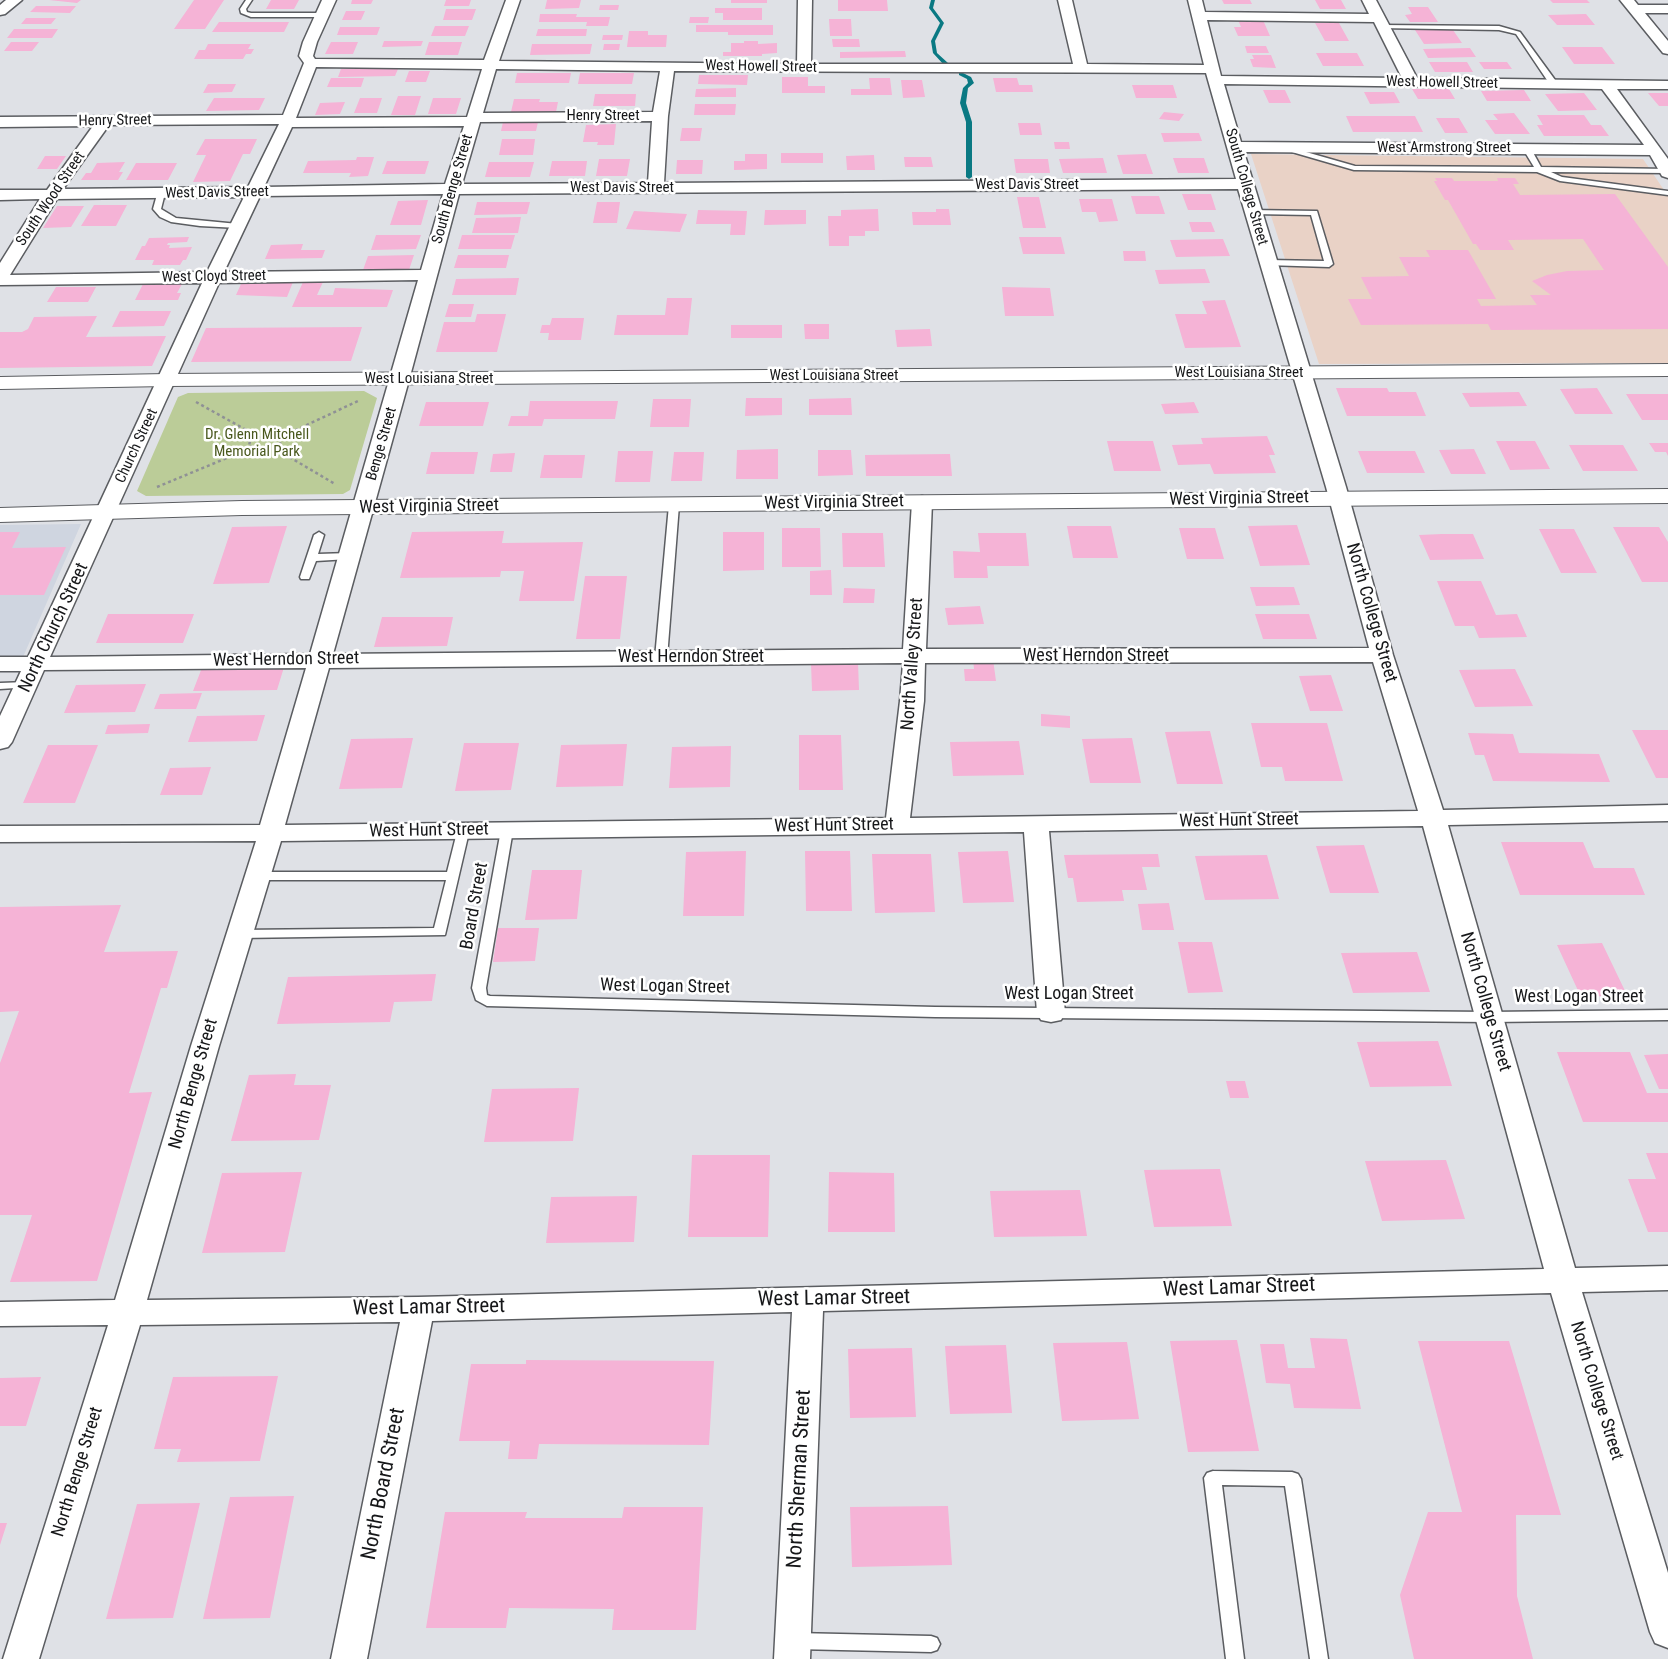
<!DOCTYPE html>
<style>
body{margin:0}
canvas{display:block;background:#dfe1e6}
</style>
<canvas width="1668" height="1659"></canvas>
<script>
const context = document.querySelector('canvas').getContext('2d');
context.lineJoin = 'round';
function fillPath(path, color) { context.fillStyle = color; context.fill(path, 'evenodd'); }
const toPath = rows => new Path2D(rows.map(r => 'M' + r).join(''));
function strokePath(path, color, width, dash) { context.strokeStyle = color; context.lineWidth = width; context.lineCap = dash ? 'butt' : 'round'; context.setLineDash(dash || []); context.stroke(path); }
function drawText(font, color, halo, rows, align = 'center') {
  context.font = font + ' "Roboto Condensed",sans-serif'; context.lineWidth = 5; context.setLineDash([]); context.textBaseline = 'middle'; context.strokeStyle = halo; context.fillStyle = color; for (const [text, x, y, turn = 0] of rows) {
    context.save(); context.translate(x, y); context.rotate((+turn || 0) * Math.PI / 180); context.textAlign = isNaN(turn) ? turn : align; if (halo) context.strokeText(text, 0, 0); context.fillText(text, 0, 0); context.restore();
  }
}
const built = toPath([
 [81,524,23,657,0,657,0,525]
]);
const education = toPath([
 [1251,154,1643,159,1668,196,1668,363,1319,364]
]);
const green = toPath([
 [364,391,377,398,350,490,343,494,146,496,137,491,178,397,188,393]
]);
const stream = toPath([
 [931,0,935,0,933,8,944,23,935,41,937,53,948,63,948,65,944,65,933,53,931,41,940,23,929,8,931,0],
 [961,72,971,77,974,83,968,88,966,103,972,122,972,177,969,179,966,177,966,122,960,103,963,88,968,83,967,79,959,75,959,73,961,72]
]);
const building = toPath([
 [49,0,81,0,77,3],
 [194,0,224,0,205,29,174,29],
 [271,0,299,0,294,9,266,9],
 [352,0,373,0,371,4,351,4],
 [446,0,471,0,469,6,444,6],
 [547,0,581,0,579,8,545,9],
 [731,0,767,0,767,3,731,3],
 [838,0,887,0,888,11,838,11],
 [1222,0,1250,0,1252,4,1224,4],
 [1315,0,1341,0,1346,9,1320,9],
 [1550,0,1587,0,1590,3,1553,3],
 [600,5,619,5,618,10,599,10],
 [36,6,76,6,70,13,30,12],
 [1408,7,1428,7,1438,22,1410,22,1405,15,1412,14],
 [715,8,762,8,762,20,723,20,723,13,715,13],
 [446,9,476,9,472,20,443,20],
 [346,11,365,11,361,20,342,20],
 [540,14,577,14,576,17,610,17,608,26,586,26,587,22,539,22],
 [1586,14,1595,25,1557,25,1548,15],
 [690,17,709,17,708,23,689,23],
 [26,18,56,18,51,24,21,24],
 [829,19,851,19,852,36,830,36],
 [1238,20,1263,20,1270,36,1238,36,1234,27,1241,27],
 [219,22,289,22,284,32,212,32],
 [1315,23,1339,23,1349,41,1325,41],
 [696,25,773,25,773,35,728,35,728,32,696,32],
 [435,26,469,26,465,36,431,36],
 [340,27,380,27,377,35,337,35],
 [14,29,58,29,52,38,7,38],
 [538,29,587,29,586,36,536,36],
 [1415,30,1453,30,1462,43,1424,44],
 [629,31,648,31,648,35,667,35,666,47,627,47],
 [603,35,623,35,622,40,602,40],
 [832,39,859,39,860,47,833,47],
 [384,41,423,41,421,46,382,47],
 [744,41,758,41,758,44,777,43,777,53,762,54,762,56,723,56,723,52,731,52,731,43,744,43],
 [11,42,39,42,32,51,4,51],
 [331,42,358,42,353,54,325,54],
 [429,42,462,42,458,55,425,55],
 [208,44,251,44,248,49,254,49,251,54,246,54,243,59,194,59,199,50,205,50],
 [532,44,592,44,590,54,530,55],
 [604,44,620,44,619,50,603,50],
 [1245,46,1266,46,1269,53,1247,53],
 [1562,47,1602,47,1615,64,1574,64],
 [1470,48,1476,57,1428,58,1423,49],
 [905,51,906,57,840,58,840,52],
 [1316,53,1357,53,1364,66,1323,66],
 [1252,55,1271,55,1276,68,1253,67,1250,59,1254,59],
 [1429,62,1467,62,1473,72,1435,72],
 [1479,62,1507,62,1512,69,1484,69],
 [341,69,398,69,395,76,338,77],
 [409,71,430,71,426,82,405,82],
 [517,73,571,73,569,83,515,83],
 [580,73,634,73,632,84,578,84],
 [699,75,748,75,747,85,698,84],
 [782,77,808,77,808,86,825,86,825,93,782,93],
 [331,78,364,78,361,87,327,87],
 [869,78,890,78,892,95,851,95,851,89,870,89],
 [993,78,1017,78,1019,85,1032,85,1033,92,996,92],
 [901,80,922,80,925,97,903,98],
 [208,84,236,84,232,92,203,93],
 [1132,85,1173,85,1177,98,1136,98],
 [736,88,736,97,695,97,696,89],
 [1412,89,1449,89,1455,99,1418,99],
 [1263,90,1285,90,1291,103,1269,103],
 [1524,90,1531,101,1487,101,1481,91],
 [1364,92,1394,92,1400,103,1370,104],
 [1584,93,1597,110,1558,111,1545,94],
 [1648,93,1668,93,1668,106,1659,106],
 [595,94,636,94,635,106,593,106],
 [398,96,421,96,415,115,391,115],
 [214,98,265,98,259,110,206,111],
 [360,98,382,98,377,113,354,113],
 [433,98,461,98,456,114,428,114],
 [514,99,540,99,539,102,558,102,556,112,511,112],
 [345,102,340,114,315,115,320,103],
 [695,104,736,104,735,115,694,115],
 [1164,112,1184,114,1179,121,1159,119],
 [1514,113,1530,134,1495,134,1485,120,1498,120,1493,114],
 [1537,115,1584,115,1591,125,1601,125,1609,136,1544,136,1537,125,1543,125],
 [1346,116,1415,116,1423,132,1353,132],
 [1436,118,1459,118,1468,133,1445,133],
 [503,122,538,122,536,131,501,131],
 [1018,123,1040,123,1042,135,1020,135],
 [616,124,614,145,597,145,598,142,583,142,586,125],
 [682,128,702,128,700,141,680,141],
 [1161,133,1199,133,1202,141,1164,142],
 [205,139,257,139,250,154,243,154,230,181,193,182,206,155,196,155],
 [502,139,535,139,533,155,499,155],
 [1054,142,1069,142,1070,149,1055,149],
 [781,153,823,153,823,163,781,163],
 [745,154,767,154,767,169,734,170,734,161,745,161],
 [1146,154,1153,174,1123,174,1117,155],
 [874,155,875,170,847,170,846,156],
 [45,156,66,156,57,169,37,169],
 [357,157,374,157,368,176,349,177,351,173,303,173,308,161,356,160],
 [904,157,931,157,933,167,905,167],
 [1103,158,1107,173,1063,173,1059,159],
 [1173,158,1204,158,1209,173,1178,173],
 [599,159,630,159,627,176,596,176],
 [1014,159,1048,159,1050,173,1016,173],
 [677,160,703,160,702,174,676,174],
 [387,161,429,161,425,174,382,174],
 [552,161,587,161,585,176,549,176],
 [125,162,119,172,123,172,118,180,81,180,86,173,91,173,97,163],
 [489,162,534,162,530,177,485,177],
 [136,163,177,163,168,180,126,180],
 [1435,178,1452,178,1454,181,1498,181,1497,178,1515,178,1519,184,1513,184,1520,195,1615,194,1668,267,1668,329,1491,330,1488,324,1361,325,1348,299,1372,299,1361,277,1409,276,1399,257,1430,257,1426,250,1468,250,1496,299,1477,299,1481,306,1537,305,1530,295,1551,295,1532,281,1547,275,1567,271,1604,270,1583,239,1508,240,1514,250,1480,250,1476,244,1473,244,1448,200,1445,200,1434,181,1437,181],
 [1182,194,1211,194,1216,210,1188,210],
 [1131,196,1159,196,1165,214,1136,214],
 [1017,197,1039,197,1046,228,1023,228],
 [1079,199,1112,199,1118,221,1099,222,1096,212,1082,212],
 [428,200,421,225,390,225,398,201],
 [477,202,530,202,527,214,474,215],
 [597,202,620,202,617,223,593,223],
 [94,205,127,205,116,226,81,226],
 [57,206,84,206,71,227,43,228],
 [878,209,879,231,865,231,865,236,849,236,849,246,829,246,828,216,841,216,841,210],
 [936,209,949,209,951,225,913,225,912,212,936,212],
 [698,210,747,211,745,235,730,235,731,224,696,224],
 [765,210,806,210,806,224,764,225],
 [634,211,687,214,680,232,626,229],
 [521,217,518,233,472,233,476,218],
 [1189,222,1211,222,1215,232,1192,232],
 [376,235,421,235,416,249,371,250],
 [462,235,515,235,511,249,458,249],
 [189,237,187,242,168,243,167,245,170,245,169,248,192,247,186,260,183,260,180,265,152,265,154,260,135,260,142,246,145,246,149,238],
 [1019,237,1061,237,1065,254,1023,254],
 [1223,239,1230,256,1176,257,1170,240],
 [303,244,301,250,325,250,322,258,265,259,271,245],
 [1123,251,1145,251,1146,261,1124,261],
 [414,255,409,270,363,270,368,256],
 [458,255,509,255,506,268,454,268],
 [1205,269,1210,283,1159,284,1155,270],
 [519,278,516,295,452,295,456,279],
 [293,282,287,297,236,295,241,284],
 [303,282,323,282,317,295,333,295,335,288,393,290,387,307,292,307],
 [143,284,182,284,177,293,181,293,178,300,135,300],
 [56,287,96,287,88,302,47,302],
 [1002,287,1050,288,1054,316,1005,316],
 [667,298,692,298,688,335,614,335,617,315,665,315],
 [1225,300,1241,347,1185,348,1175,314,1207,314,1202,301],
 [449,304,474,304,471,317,445,317],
 [120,311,171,311,164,326,112,327],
 [477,314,506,314,497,352,436,352,444,322,475,322],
 [97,316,86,337,166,336,152,366,0,368,0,332,22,332,28,329,34,317],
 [552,318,584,318,581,340,548,340,549,333,540,333,542,325,550,325],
 [804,324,829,324,829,339,805,339],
 [731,325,782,325,782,338,731,338],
 [362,327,351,361,191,362,206,328],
 [930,329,932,346,897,347,895,330],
 [1336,388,1387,388,1389,392,1416,392,1426,416,1347,416],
 [1597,388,1613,414,1575,414,1560,389],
 [1519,392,1527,406,1470,407,1462,393],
 [1626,394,1668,394,1668,420,1642,420],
 [746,398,782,398,782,415,745,416],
 [851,398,852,415,809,415,809,399],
 [653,399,691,399,689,427,650,427],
 [530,401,618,401,615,419,544,419,542,426,508,426,511,416,528,416],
 [426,402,489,402,483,426,419,426],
 [1194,402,1199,413,1165,414,1161,404],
 [1267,436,1275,455,1269,455,1276,473,1214,474,1210,464,1178,465,1172,445,1203,444,1201,438],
 [1107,441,1153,441,1161,471,1114,471],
 [1496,441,1535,441,1550,469,1510,470],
 [1649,443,1668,443,1668,456,1666,452,1655,452],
 [1569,445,1623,445,1638,471,1583,471],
 [778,449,778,479,736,479,737,450],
 [1474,449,1486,474,1451,474,1439,450],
 [818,450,851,450,853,475,818,476],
 [618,451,653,451,650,482,615,482],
 [1358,451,1415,451,1425,473,1367,473],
 [431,452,478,452,474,474,426,474],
 [674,452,704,452,702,481,671,481],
 [515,453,512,472,490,472,493,454],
 [950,454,952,476,866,476,865,455],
 [544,455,585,455,582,478,540,478],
 [1297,525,1310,565,1260,566,1248,526],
 [287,526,269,583,213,584,232,527],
 [1067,526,1111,526,1118,558,1073,558],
 [1613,527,1659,527,1668,542,1668,582,1642,582],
 [782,528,820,528,821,567,782,567],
 [1179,528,1215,528,1224,559,1187,559],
 [1539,529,1574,529,1597,573,1561,573],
 [504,531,502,543,583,542,574,601,519,601,524,571,501,571,500,577,400,578,412,532],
 [0,532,20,532,12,548,66,547,44,595,0,595],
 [723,532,764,532,764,570,723,571],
 [842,533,883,533,885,567,843,567],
 [978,533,1026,533,1029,566,987,566,988,578,954,578,953,551,980,552],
 [1442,534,1473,534,1484,559,1430,560,1419,535],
 [831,570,832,595,810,595,810,571],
 [585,576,627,576,620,639,576,639],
 [1437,581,1481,581,1496,615,1517,614,1527,637,1479,638,1474,626,1455,626],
 [1250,587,1294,587,1300,605,1256,606],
 [844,588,875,589,874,603,843,603],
 [980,606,984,624,948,625,945,608],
 [108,614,194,614,183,643,96,643],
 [1255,614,1309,614,1317,639,1263,639],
 [382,617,453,617,447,646,374,647],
 [973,659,993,659,996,681,965,681,964,669,974,669],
 [858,662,859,690,812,691,811,663],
 [285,664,277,690,193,691,203,665],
 [1515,669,1533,706,1475,707,1459,670],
 [1331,675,1343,711,1310,711,1299,676],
 [146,684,135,712,64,713,76,685],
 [202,693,196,709,154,709,160,694],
 [1041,714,1070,716,1070,728,1041,726],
 [265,715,257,741,188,742,197,716],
 [1251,723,1327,723,1343,781,1285,781,1282,767,1261,767],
 [150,724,148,733,105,734,108,725],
 [1632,730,1668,730,1668,778,1656,778],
 [1210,731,1223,784,1177,784,1165,732],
 [1468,733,1513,734,1519,753,1599,754,1610,782,1493,781,1484,755,1475,755],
 [799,735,841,735,843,790,799,790],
 [413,738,402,788,339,789,351,739],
 [1132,738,1141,783,1090,783,1082,739],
 [1019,741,1024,775,953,776,950,742],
 [464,743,519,743,511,790,455,791],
 [627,744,623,786,556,787,561,745],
 [48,745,98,745,75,803,23,803],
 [731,746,730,787,669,788,672,747],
 [211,767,202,795,160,795,170,768],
 [1501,842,1583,842,1594,868,1634,868,1645,895,1520,895],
 [1364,845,1379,893,1330,893,1316,846],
 [746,851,744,916,683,916,686,852],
 [805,851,850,851,852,911,806,911],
 [1008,851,1014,902,963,903,958,852],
 [872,854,931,854,935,912,875,913],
 [1158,854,1160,867,1142,867,1147,890,1122,890,1124,901,1077,902,1073,878,1068,878,1064,855],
 [1267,855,1279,899,1205,900,1195,856],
 [532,870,582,870,577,919,525,920],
 [1169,903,1174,930,1142,930,1138,904],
 [121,905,104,952,178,951,167,988,161,988,129,1093,152,1092,97,1281,10,1282,32,1215,0,1215,0,1063,19,1011,0,1012,0,907],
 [498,928,539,928,535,961,493,962],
 [1178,942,1212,942,1223,992,1188,993],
 [1602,943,1627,995,1581,997,1557,945],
 [1417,952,1430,992,1353,993,1341,953],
 [436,974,432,1001,394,1002,390,1022,277,1024,288,977],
 [1438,1041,1452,1086,1370,1087,1357,1042],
 [1557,1052,1630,1052,1647,1093,1668,1093,1668,1122,1583,1122],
 [1668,1054,1668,1089,1659,1089,1644,1055],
 [296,1074,294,1085,331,1085,319,1140,231,1141,249,1075],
 [1226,1081,1245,1081,1249,1098,1230,1098],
 [579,1088,573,1141,484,1142,492,1089],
 [1646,1153,1668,1153,1668,1232,1648,1232,1628,1179,1656,1179],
 [692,1155,770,1155,768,1237,688,1237],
 [1446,1160,1465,1219,1382,1221,1365,1161],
 [1220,1169,1232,1226,1154,1227,1144,1170],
 [302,1172,285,1252,202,1253,222,1173],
 [829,1172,894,1173,895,1232,828,1232],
 [1080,1190,1087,1236,994,1237,990,1191],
 [637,1196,634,1242,546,1243,551,1197],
 [1310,1338,1347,1339,1361,1409,1294,1408,1290,1384,1266,1383,1260,1344,1284,1344,1288,1368,1315,1368],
 [1237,1340,1259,1451,1188,1452,1170,1341],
 [1418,1341,1509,1341,1561,1515,1516,1515,1517,1596,1533,1659,1414,1659,1400,1595,1428,1512,1462,1512],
 [1127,1342,1139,1419,1062,1421,1053,1343],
 [1006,1345,1012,1413,950,1414,945,1346],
 [912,1348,916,1417,850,1418,848,1349],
 [526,1360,714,1361,709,1445,539,1444,537,1459,508,1459,510,1441,459,1441,471,1364,526,1364],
 [278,1376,260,1461,177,1462,181,1449,154,1449,173,1377],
 [41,1377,26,1426,0,1426,0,1378],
 [294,1496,270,1618,203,1619,230,1497],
 [200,1503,173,1618,106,1619,137,1504],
 [948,1506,952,1565,852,1567,850,1507],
 [624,1507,703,1507,696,1630,612,1630,614,1609,509,1608,506,1628,426,1628,445,1512,527,1512,525,1518,622,1518],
 [0,1523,7,1523,0,1545]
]);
const path = toPath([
 [196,402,257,436],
 [267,435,281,439,280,444,274,448,264,450,249,446,250,441,253,439,267,435],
 [279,438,358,401],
 [274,448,335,484],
 [157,487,251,448]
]);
const lane = toPath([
 [246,0,252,0,246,9,247,12,251,13,322,13,325,15,322,17,251,17,241,13,240,9,246,0],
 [1381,25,1499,26,1520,32,1558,84,1551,86,1516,34,1499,30,1379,28,1379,26,1381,25],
 [1285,146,1355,166,1534,167,1523,149,1527,147,1530,147,1541,167,1668,169,1667,173,1551,172,1562,177,1668,191,1668,195,1560,181,1537,172,1354,170,1285,150,1285,146],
 [158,191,165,193,161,209,176,218,238,224,242,226,238,228,200,226,171,222,160,217,153,209,158,191],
 [1250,210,1317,211,1333,264,1329,267,1265,265,1264,263,1268,260,1324,261,1311,215,1253,214,1249,212,1250,210],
 [674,502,679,505,667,658,661,661,655,658,669,505,674,502],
 [319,532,324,535,318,554,349,553,354,556,349,559,316,561,309,579,301,579,300,577,314,535,319,532],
 [27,682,31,683,33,685,31,687,0,689,0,683,27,682],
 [507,826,513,830,486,988,487,995,490,996,935,1007,1489,1012,1668,1010,1668,1020,1489,1022,935,1017,487,1006,476,1000,472,988,501,830,507,826],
 [463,828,469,832,445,935,239,938,232,934,239,930,434,928,446,880,258,880,252,876,258,872,447,872,457,832,463,828],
 [1213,1471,1292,1472,1298,1474,1301,1479,1328,1659,1310,1659,1285,1486,1222,1485,1244,1659,1226,1659,1204,1478,1207,1473,1213,1471],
 [795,1633,931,1636,937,1638,940,1644,937,1650,931,1652,795,1649,789,1647,786,1641,789,1635,795,1633]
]);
const street = toPath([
 [6,0,22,0,5,14,0,15,0,5,6,0],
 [322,0,336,0,317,42,313,56,315,59,484,60,506,0,520,0,499,61,797,64,798,0,812,0,811,64,1073,64,1058,0,1072,0,1087,64,1204,65,1188,0,1202,0,1205,12,1369,14,1362,0,1376,0,1417,78,1668,81,1668,89,1617,89,1668,159,1668,178,1662,176,1650,155,1244,152,1346,487,1393,655,1443,810,1668,805,1668,821,1448,825,1575,1268,1668,1266,1668,1290,1582,1292,1668,1573,1668,1648,1655,1643,1650,1632,1551,1293,823,1311,810,1659,774,1659,792,1312,432,1321,367,1659,331,1659,400,1322,140,1325,39,1659,3,1659,108,1325,0,1326,0,1302,115,1300,191,1046,256,841,0,842,0,826,260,825,306,668,44,670,12,742,8,747,0,749,0,716,21,671,0,671,0,657,28,657,202,283,0,285,0,263,40,199,0,200,0,190,47,190,93,126,0,127,0,117,283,115,304,63,299,56,303,42,322,0],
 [1207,20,1374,22,1402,78,1221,76,1207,20],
 [316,67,482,69,467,117,296,118,316,67],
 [496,69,660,71,653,112,483,113,496,69],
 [674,71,1206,73,1236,179,664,183,668,116,674,71],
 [1224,84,1602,89,1644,145,1241,142,1224,84],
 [652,121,648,183,462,184,480,122,652,121],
 [279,124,248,187,63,189,109,125,279,124],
 [464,126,445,184,264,187,292,127,464,126],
 [1238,189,1326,487,1369,648,926,649,932,502,929,498,922,496,915,498,912,502,903,649,333,654,409,380,459,194,1238,189],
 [443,194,421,270,224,272,260,196,443,194],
 [244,197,207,272,10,275,57,199,244,197],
 [418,280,310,654,50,657,219,283,418,280],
 [1373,662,1418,811,910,818,924,701,925,663,1373,662],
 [903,663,900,701,886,818,285,825,329,668,903,663],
 [1423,826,1544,1269,418,1297,147,1300,219,1046,281,841,1024,832,1037,1013,1041,1020,1051,1022,1061,1020,1065,1013,1049,831,1423,826],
 [1620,0,1634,0,1638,5,1668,5,1668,13,1645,13,1668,41,1668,54,1663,53,1620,0]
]);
const secondary = toPath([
 [1668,364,1668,376,167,386,0,389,0,377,167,374,1668,364],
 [1668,489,1668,503,242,515,0,522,0,508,242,501,1668,489]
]);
const farStreetnames = [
 ["West Howell Street",761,67,1],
 ["West Howell Street",1442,83,1],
 ["Henry Street",603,116],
 ["Henry Street",115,121,-1],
 ["West Armstrong Street",1444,148],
 ["West Davis Street",1027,185],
 ["South College Street",1246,187,74],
 ["West Davis Street",622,188],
 ["South Benge Street",453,189,-74],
 ["West Davis Street",217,193,-1],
 ["South Wood Street",51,199,-56],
 ["West Cloyd Street",214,277,-1],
 ["West Louisiana Street",1239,373],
 ["West Louisiana Street",834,376],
 ["West Louisiana Street",429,379],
 ["Benge Street",382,444,-74],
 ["Church Street",137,446,-65]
];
const farParknames = [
 ["Dr. Glenn Mitchell",257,435],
 ["Memorial Park",257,452]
];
const streetNames = [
 ["West Virginia Street",1239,499,-1],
 ["West Virginia Street",834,503,-1],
 ["West Virginia Street",429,507,-1],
 ["North College Street",1371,613,74],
 ["North Church Street",54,628,-65],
 ["West Herndon Street",1096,656],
 ["West Herndon Street",691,657],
 ["West Herndon Street",286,660,-1],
 ["North Valley Street",913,664,-86],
 ["West Hunt Street",1239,821,-1],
 ["West Hunt Street",834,826,-1],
 ["West Hunt Street",429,831,-1],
 ["Board Street",475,906,-80],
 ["West Logan Street",665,987,1],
 ["West Logan Street",1069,994],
 ["West Logan Street",1579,997],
 ["North College Street",1485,1002,74],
 ["North Benge Street",194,1084,-74],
 ["North College Street",1596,1391,73],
 ["North Benge Street",78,1472,-73]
];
const nearStreetnames = [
 ["West Lamar Street",1239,1288,-2],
 ["West Lamar Street",834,1299,-1],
 ["West Lamar Street",429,1308,-1],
 ["North Sherman Street",800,1479,-87],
 ["North Board Street",384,1484,-79]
];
fillPath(built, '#cfd5e0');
fillPath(education, '#e9d2c6');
fillPath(green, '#bbcc98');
fillPath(stream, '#0a7983');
fillPath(building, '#f5b3d6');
strokePath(lane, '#5b5d61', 3);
strokePath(street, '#5b5d61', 3);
strokePath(secondary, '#5b5d61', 2);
strokePath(path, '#8f9195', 2.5, [3, 3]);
fillPath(lane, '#fff');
fillPath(street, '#fff');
fillPath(secondary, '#fff');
drawText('15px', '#161719', '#fff', farStreetnames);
drawText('15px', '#49581d', '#fff', farParknames);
drawText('18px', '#161719', '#fff', streetNames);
drawText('21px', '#161719', '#fff', nearStreetnames);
</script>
